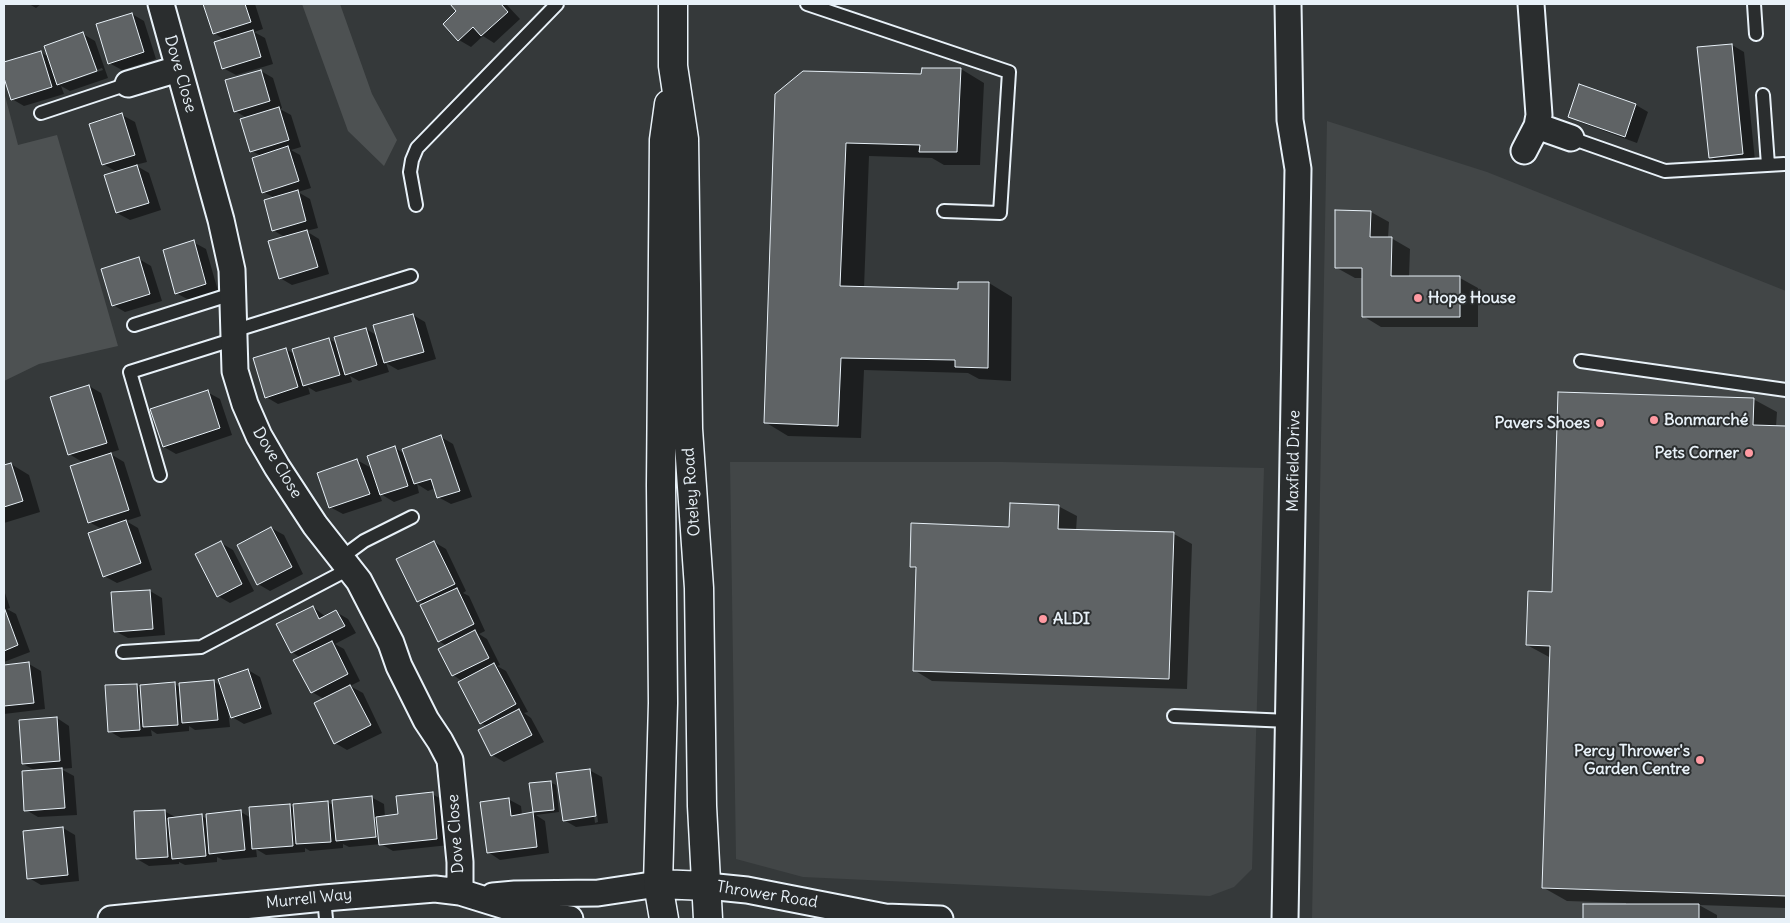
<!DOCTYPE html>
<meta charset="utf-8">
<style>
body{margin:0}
#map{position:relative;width:1790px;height:923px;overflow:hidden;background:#35393a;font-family:Delius,sans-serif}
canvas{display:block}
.frame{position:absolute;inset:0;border:5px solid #e8f1f8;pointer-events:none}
</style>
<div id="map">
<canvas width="1790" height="923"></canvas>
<div class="frame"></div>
</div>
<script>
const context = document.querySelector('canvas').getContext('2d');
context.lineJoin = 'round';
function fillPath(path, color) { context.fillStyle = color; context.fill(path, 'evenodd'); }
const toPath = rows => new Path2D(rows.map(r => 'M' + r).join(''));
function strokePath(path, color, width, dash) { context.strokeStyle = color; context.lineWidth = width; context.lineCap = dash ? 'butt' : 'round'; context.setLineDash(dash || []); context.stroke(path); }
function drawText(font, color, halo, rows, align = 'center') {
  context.font = font + ' Delius,sans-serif'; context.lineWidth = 4; context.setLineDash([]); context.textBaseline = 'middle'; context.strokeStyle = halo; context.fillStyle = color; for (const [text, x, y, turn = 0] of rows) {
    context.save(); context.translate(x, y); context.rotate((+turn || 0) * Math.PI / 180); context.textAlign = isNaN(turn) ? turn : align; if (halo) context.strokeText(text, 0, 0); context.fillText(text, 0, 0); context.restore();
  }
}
const built = toPath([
 [1327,121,1487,172,1786,291,1786,919,1312,919],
 [730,462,1003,462,1264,468,1252,869,1234,887,1210,896,803,877,736,859]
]);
const green = toPath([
 [302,4,340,4,372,94,397,140,384,166,348,131],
 [4,92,18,145,57,135,118,346,39,364,4,381]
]);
const shadow = toPath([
 [29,4,41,4,36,8],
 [205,4,255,4,263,29,254,32,265,38,273,64,236,75,223,68,225,40,214,33],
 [452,4,506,4,520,19,494,43,483,36,471,47,459,40,458,11],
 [132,14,144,21,156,59,122,70,109,63],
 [83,34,95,41,108,78,70,91,61,86,64,94,24,106,12,99,4,74,4,63,40,52,49,57],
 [102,68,103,70,65,83,65,81],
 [1732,45,1744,52,1755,161,1722,164,1710,157],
 [961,69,984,83,980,165,944,165,932,158,869,156,864,288,959,290,959,283,989,283,1012,297,1011,381,979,379,968,373,864,370,861,438,788,436,765,422,776,94],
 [261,71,273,78,282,108,280,109,291,115,301,147,291,150,300,155,311,188,298,192,310,199,318,228,306,231,319,239,329,274,292,285,280,278,286,238,273,230,275,198,263,192,261,156,252,151,247,118,235,111],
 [1580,86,1636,105,1648,112,1637,143,1582,123,1569,116],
 [122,115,135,122,147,162,135,165,149,173,161,210,130,220,117,213,106,176,117,172,103,164],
 [1371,212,1389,222,1388,238,1391,238,1410,249,1409,277,1460,278,1478,288,1478,327,1381,327,1363,316,1363,278,1355,278,1337,268],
 [193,242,206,249,218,291,189,300,176,293],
 [139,259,151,266,162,301,125,312,113,305],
 [413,315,425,322,436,359,398,370,386,363,389,372,359,381,350,376,352,382,316,392,308,387,310,394,278,404,266,397,285,349,295,354,329,339,338,344,366,329,378,336],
 [89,386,101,393,119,450,109,453,124,462,141,516,126,521,138,528,152,570,117,583,104,576,102,529,89,522,84,463,69,454],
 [207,392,220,399,232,435,176,454,164,447],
 [1753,399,1777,412,1776,427,1786,427,1786,908,1699,905,1717,915,1717,919,1585,919,1585,905,1626,905,1626,903,1567,901,1544,888,1551,658,1527,645,1553,593],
 [441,437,453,444,472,497,451,504,438,497,435,488,428,491,417,484,419,493,394,502,379,493,382,501,343,514,330,507,357,460,373,469,395,448,405,454],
 [11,464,29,475,40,512,4,523,4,466],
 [1058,506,1077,516,1076,531,1174,534,1192,544,1187,689,932,681,914,670,917,570,911,566,1010,528],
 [271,528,284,535,303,574,270,591,258,584],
 [434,542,446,549,466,591,463,593,469,596,485,631,479,634,487,639,500,665,497,666,506,671,528,712,524,713,531,718,544,742,504,762,492,755,488,727,481,723,462,681,453,675,447,646,439,641,424,604,418,601],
 [221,543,233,550,254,591,230,603,218,596],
 [4,590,10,608,7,609,16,614,30,652,4,662],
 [150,591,162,598,165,635,128,638,115,631],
 [313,607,326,617,336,612,348,619,356,633,335,644,344,649,360,681,350,686,363,693,382,733,347,750,335,743,324,699,312,692,301,658,292,652,278,625],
 [29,664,41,671,45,709,4,714,4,667],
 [248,670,260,677,272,714,244,724,232,717,228,709,230,727,195,730,189,726,189,731,157,734,151,730,152,736,121,738,109,731,137,685,142,688,174,684,180,687,214,682,222,686],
 [57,718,69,726,72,768,61,769,74,776,77,815,38,817,26,810,36,771,23,764],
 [589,770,602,777,608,823,576,827,564,820],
 [589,777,592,777,598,822,595,823],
 [550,782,556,785,559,812,536,815,545,821,549,853,500,860,488,852,508,799,521,806,522,815,536,813,534,812],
 [432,794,445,801,449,845,393,851,381,844,349,847,343,844,343,848,310,851,305,848,305,852,266,855,256,849,257,857,223,860,217,857,217,862,185,865,179,862,179,864,149,866,137,859,164,811,177,818,202,816,207,819,241,812,251,818,251,808,290,805,295,808,327,802,333,805,371,797,384,804,385,817,400,816],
 [371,833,380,838,380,841,370,835],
 [63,828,75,835,79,881,41,885,29,878]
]);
const building = toPath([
 [203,4,245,4,251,22,213,34,203,4],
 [450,4,501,4,508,12,481,36,473,27,458,41,443,24,456,11,450,4],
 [132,13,144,52,108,64,96,24,132,13],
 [253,30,261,57,222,69,214,42,253,30],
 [83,32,97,71,57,85,44,46,83,32],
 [1732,44,1743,154,1709,158,1697,47,1732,44],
 [41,51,52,87,11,100,4,78,4,62,41,51],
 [922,68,961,68,957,152,919,152,920,145,846,143,840,286,958,289,958,282,989,282,988,368,955,367,955,360,841,358,838,426,764,423,775,94,803,71,921,74,922,68],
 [261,70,270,101,234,112,225,80,261,70],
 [1579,84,1636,104,1625,137,1568,117,1579,84],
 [279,107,289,140,250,152,240,119,279,107],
 [122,113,135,155,102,165,89,124,122,113],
 [288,146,299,181,262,193,252,158,288,146],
 [137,165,149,203,116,213,104,175,137,165],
 [298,190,306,221,272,231,264,200,298,190],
 [1335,210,1371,211,1370,237,1392,237,1391,276,1460,276,1460,317,1362,317,1362,268,1335,268,1335,210],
 [307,230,318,267,279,279,268,241,307,230],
 [194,240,206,284,175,294,163,250,194,240],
 [139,257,150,294,112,306,101,269,139,257],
 [413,314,424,352,384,363,373,325,413,314],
 [366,328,377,365,345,375,334,337,366,328],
 [329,338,340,375,303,386,292,349,329,338],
 [286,348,298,387,265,398,253,358,286,348],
 [89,385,107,443,68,455,50,397,89,385],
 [208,390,220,428,163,447,150,409,208,390],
 [1558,392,1754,398,1753,425,1786,426,1786,896,1542,888,1550,646,1526,645,1528,591,1552,592,1558,392],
 [441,435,460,491,437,498,431,479,414,484,402,449,441,435],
 [395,446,408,486,380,495,367,456,395,446],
 [111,453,129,510,88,523,70,466,111,453],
 [357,459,370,494,329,508,317,473,357,459],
 [11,463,23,501,4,507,4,465,11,463],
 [1010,503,1059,505,1058,529,1174,532,1169,679,913,671,916,567,910,567,911,523,1009,527,1010,503],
 [126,520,141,563,103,577,88,533,126,520],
 [271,527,292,567,257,585,237,545,271,527],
 [221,541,242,584,217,597,195,554,221,541],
 [434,541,455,584,417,602,396,559,434,541],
 [457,588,474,624,438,642,420,605,457,588],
 [150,590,153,629,114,632,111,592,150,590],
 [313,606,319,619,336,610,345,626,291,653,276,624,313,606],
 [4,607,18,645,4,651,4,607],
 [475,630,489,658,452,676,438,649,475,630],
 [332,641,348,674,311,693,293,660,332,641],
 [29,662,34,703,4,706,4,665,29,662],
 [494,663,516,704,480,724,458,682,494,663],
 [248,669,261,708,231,718,218,679,248,669],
 [214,680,218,720,182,723,179,683,214,680],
 [175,682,178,725,143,727,140,685,175,682],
 [137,684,140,730,108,732,105,685,137,684],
 [350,685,371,725,334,744,314,703,350,685],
 [519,709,532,735,491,756,478,730,519,709],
 [57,717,60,761,22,764,19,720,57,717],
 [62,768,65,808,24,811,22,771,62,768],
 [590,769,596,816,563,821,556,773,590,769],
 [551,781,554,810,533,812,529,783,551,781],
 [433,792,437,839,379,845,376,817,398,814,396,796,433,792],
 [372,796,376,837,336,841,332,800,372,796],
 [509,798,511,816,533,812,537,847,487,853,480,802,509,798],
 [328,801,331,842,296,844,293,804,328,801],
 [290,804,293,846,252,849,249,807,290,804],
 [165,810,168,857,136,859,134,811,165,810],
 [241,810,245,850,209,854,206,814,241,810],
 [202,814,206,856,172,859,168,818,202,814],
 [63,827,68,875,27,879,23,831,63,827],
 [1583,904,1699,904,1699,919,1583,919,1583,904]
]);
const lane = toPath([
 [807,4,1009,72,1000,213,944,211],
 [1754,4,1756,34],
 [1763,95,1768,165],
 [41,113,128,84],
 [1571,138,1665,171,1784,164],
 [416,205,410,172,412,160,417,148,557,4],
 [134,325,232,294],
 [233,331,411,276],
 [1581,361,1786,390],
 [160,475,130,372,235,339],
 [341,558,364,541,412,517],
 [123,652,201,647,349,569],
 [1174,716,1289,721],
 [324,898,326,919]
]);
const street = toPath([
 [161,4,221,220,232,270,235,371,245,404,259,436,277,467,315,525,359,581,391,643,399,666,426,720,440,741,450,760,460,862,460,892],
 [1531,4,1539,115,1537,126,1571,138],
 [128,84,178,69],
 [1524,151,1537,126],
 [707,886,747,890,885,917,940,919],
 [493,896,515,894,598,893,658,884],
 [111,919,324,898,435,889,460,892,531,914,570,919],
 [1285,919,1298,169,1290,120,1288,4]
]);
const secondary = toPath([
 [673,4,673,66,684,139,688,429,699,588,702,806,708,919],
 [658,884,707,886],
 [664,919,658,884,663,703,661,485,664,140,669,104]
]);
const markers = [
 [1418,298,5,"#ff9aa2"],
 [1654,420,5,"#ff9aa2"],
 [1600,423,5,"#ff9aa2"],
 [1749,453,5,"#ff9aa2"],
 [1043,619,5,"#ff9aa2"],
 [1700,760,5,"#ff9aa2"]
];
const streetNames = [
 ["Dove Close",180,74,74],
 ["Maxfield Drive",1294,461,-89],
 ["Dove Close",277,463,59],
 ["Oteley Road",692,492,-94],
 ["Dove Close",456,834,-94],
 ["Thrower Road",767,895,9],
 ["Murrell Way",309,899,-6]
];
const poiNames = [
 ["Hope House",1428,298],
 ["Bonmarché",1664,420],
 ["Pavers Shoes",1590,423,"right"],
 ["Pets Corner",1739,453,"right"],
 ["ALDI",1053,619],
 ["Percy Thrower's",1690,751,"right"],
 ["Garden Centre",1690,769,"right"]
];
fillPath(built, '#424647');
fillPath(green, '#4d5152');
fillPath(shadow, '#0007');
fillPath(building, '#5f6365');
strokePath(building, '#e8f1f8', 1);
strokePath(lane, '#e8f1f8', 16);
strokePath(street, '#e8f1f8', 29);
strokePath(secondary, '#e8f1f8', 31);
strokePath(lane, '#2a2d2e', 12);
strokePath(street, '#2a2d2e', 25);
strokePath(secondary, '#2a2d2e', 28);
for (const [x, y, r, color] of markers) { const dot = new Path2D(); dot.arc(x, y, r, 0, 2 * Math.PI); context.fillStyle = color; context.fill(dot); strokePath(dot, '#2a2d2e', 2); }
drawText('16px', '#e8f1f8', '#2a2d2e', streetNames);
drawText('bold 16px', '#e8f1f8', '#2a2d2e', poiNames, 'left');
</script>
